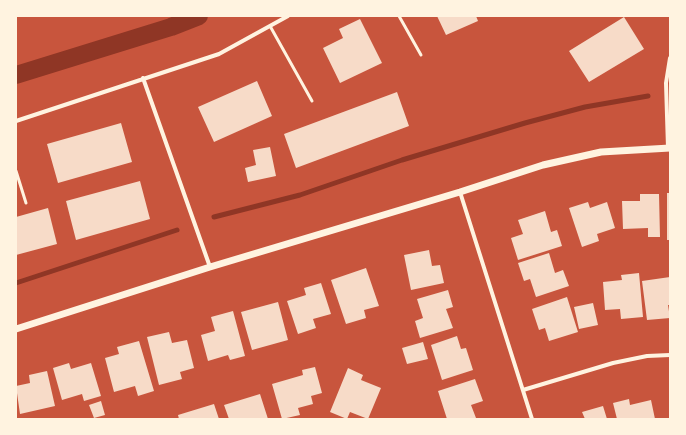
<!DOCTYPE html>
<style>
body{margin:0}
#map{position:relative;width:686px;height:435px;overflow:hidden;background:#c8553d;font-family:Mulish,sans-serif}
canvas{display:block}
.frame{position:absolute;inset:0;border:17px solid #fff3e0;pointer-events:none}
</style>
<div id="map">
<canvas width="686" height="435"></canvas>
<div class="frame"></div>
</div>
<script>
const context = document.querySelector('canvas').getContext('2d');
context.lineJoin = 'round';
const toPath = rows => new Path2D(rows.map(r => 'M' + r).join(''));
function strokePath(path, color, width, dash) { context.strokeStyle = color; context.lineWidth = width; context.lineCap = dash ? 'butt' : 'round'; context.setLineDash(dash || []); context.stroke(path); }
function fillPath(path, color) { context.fillStyle = color; context.fill(path, 'evenodd'); }
const stream = toPath([
 [214,217,300,195,402,160,525,123,585,107,648,96],
 [16,283,177,230]
]);
const canal = toPath([
 [16,75,171,27,199,16]
]);
const building = toPath([
 [437,16,476,16,478,21,446,35],
 [624,17,644,49,589,82,569,51],
 [360,19,382,63,340,83,323,48,343,38,339,29],
 [257,81,272,116,214,142,198,107],
 [397,92,409,126,296,168,284,134],
 [121,123,132,162,58,183,47,144],
 [270,147,276,176,248,182,245,168,256,165,253,150],
 [140,181,150,219,76,240,66,201],
 [667,193,670,193,670,240,667,240],
 [640,194,659,194,660,237,648,237,648,228,623,229,622,201,640,201],
 [588,202,590,208,607,202,615,228,597,234,599,241,582,247,569,208],
 [48,208,57,244,16,255,16,217],
 [545,211,551,232,557,230,562,246,518,260,511,238,523,234,518,220],
 [429,250,432,266,440,265,444,283,411,290,404,255],
 [549,253,555,273,563,270,569,286,536,297,530,279,524,281,518,263],
 [366,268,379,306,364,310,366,318,346,324,331,280],
 [639,273,643,317,621,319,620,309,605,310,603,282,622,280,621,275],
 [670,277,670,305,668,305,670,318,647,320,642,281],
 [321,283,331,314,313,319,316,328,298,334,287,301,306,295,304,288],
 [448,290,453,307,446,309,453,328,420,338,415,321,423,318,417,299],
 [567,297,578,332,549,341,545,328,539,330,532,309],
 [278,302,288,340,252,350,241,312],
 [593,303,598,325,579,329,574,307],
 [233,311,245,356,230,360,228,355,208,361,201,335,215,331,211,317],
 [169,332,172,343,187,340,194,368,180,372,182,379,159,385,147,337],
 [457,336,461,349,466,348,473,370,442,380,431,345],
 [139,341,154,391,138,396,135,386,114,392,105,358,119,354,117,347],
 [423,342,428,359,407,364,402,348],
 [69,363,71,369,91,363,101,396,84,401,82,394,62,400,53,368],
 [315,367,322,393,311,396,313,404,298,408,300,415,282,419,272,384,303,375,302,370],
 [348,368,363,375,361,380,381,388,368,419,350,412,347,419,330,412],
 [47,371,55,406,20,414,16,386,30,383,29,375],
 [475,379,483,401,471,405,476,418,447,419,438,391],
 [260,394,268,419,229,419,224,405],
 [629,399,630,405,651,400,655,419,617,419,613,403],
 [101,401,105,415,94,418,89,405],
 [214,404,219,419,179,419,178,415],
 [603,406,607,419,585,419,582,412]
]);
const service = toPath([
 [399,16,421,55],
 [270,26,312,101],
 [16,171,26,203]
]);
const minor = toPath([
 [143,78,210,267],
 [16,121,219,54,288,16],
 [668,148,666,83,670,58],
 [460,192,532,419],
 [523,390,613,363,647,356,670,355]
]);
const tertiary = toPath([
 [16,329,210,267,460,192,543,165,601,152,670,148]
]);
strokePath(stream, '#8f3625', 5);
strokePath(canal, '#8f3625', 18);
fillPath(building, '#f7dbc8');
strokePath(service, '#fff3e0', 3);
strokePath(minor, '#fff3e0', 4);
strokePath(tertiary, '#fff3e0', 7);
</script>
